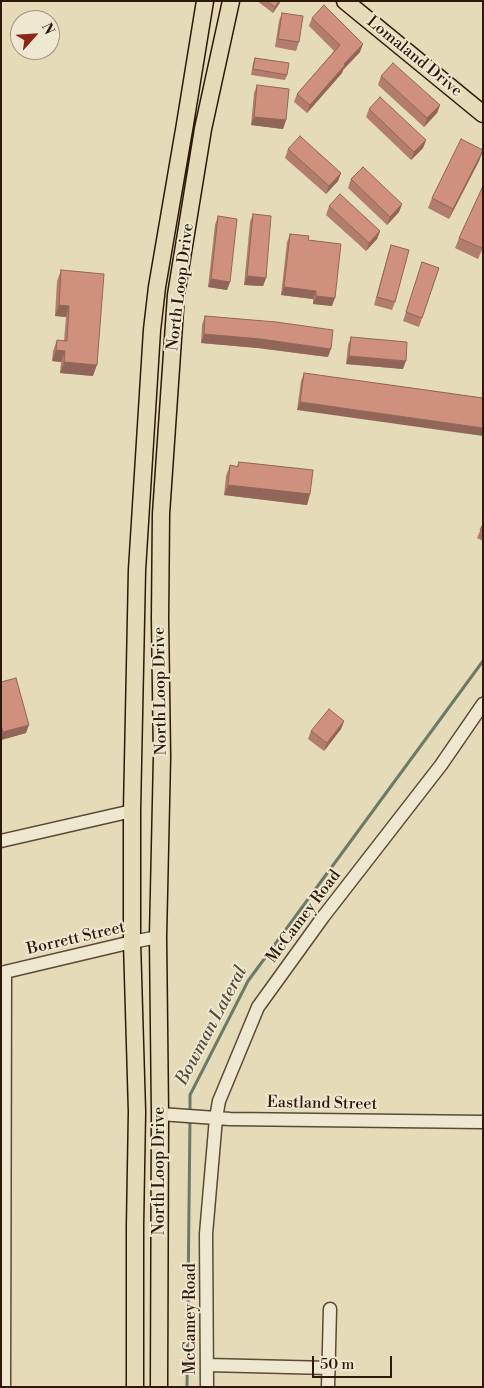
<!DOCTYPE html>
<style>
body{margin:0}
#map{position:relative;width:484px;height:1388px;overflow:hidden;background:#e5dbb8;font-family:"Libre Bodoni",serif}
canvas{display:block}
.frame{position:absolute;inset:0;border:2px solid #2e1908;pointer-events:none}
.north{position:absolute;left:10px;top:10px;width:50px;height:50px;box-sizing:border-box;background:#eee8d1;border:1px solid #a19581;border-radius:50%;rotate:64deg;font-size:14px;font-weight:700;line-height:20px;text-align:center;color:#2e1908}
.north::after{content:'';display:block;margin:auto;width:18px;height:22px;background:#8f2418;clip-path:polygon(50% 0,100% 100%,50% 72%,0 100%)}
.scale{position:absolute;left:312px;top:1356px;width:80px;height:22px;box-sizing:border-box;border:2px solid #2e1908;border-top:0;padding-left:6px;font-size:15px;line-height:18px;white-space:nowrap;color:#2e1908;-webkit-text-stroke:4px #eee8d1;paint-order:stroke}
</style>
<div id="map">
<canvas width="484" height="1388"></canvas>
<div class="frame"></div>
<div class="north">N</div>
<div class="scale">50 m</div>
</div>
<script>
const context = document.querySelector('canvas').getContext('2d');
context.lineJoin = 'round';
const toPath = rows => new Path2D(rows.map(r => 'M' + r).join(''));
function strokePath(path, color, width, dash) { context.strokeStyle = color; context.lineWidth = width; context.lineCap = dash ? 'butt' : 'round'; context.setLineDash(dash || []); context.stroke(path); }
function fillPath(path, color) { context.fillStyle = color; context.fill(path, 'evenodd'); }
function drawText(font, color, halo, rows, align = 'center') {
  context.font = font + ' "Libre Bodoni",serif'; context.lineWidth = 4; context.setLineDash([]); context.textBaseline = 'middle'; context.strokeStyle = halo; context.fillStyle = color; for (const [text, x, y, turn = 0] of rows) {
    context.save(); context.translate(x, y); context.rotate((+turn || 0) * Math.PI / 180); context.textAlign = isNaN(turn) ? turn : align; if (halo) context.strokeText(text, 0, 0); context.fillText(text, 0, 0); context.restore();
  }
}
const stream = toPath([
 [190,1112,190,1095,248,981,483,661],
 [187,1387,190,1118]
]);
const minor = toPath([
 [1,841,132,811],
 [1,973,132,942,158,937],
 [160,1114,230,1119,483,1122],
 [208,1365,329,1368],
 [4,1387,5,972],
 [207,1387,206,1234,216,1118,219,1101,258,1007,323,917,441,765,483,704],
 [328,1387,330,1309]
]);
const major = toPath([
 [345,1,483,114],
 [135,1387,135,1226,137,1112,132,942,132,811,137,570,152,330,157,287,185,124,205,1],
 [159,1387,160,1114,158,937,162,757,160,618,161,514,176,295,203,129,231,1]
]);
const wall = toPath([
 [257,1,281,1,273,13],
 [282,13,299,42,296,51,275,47,279,21],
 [312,18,360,52,343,70,342,73,307,113,294,102,297,94,334,51,309,26],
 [255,58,287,75,285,80,251,75,253,63],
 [381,76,440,105,437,113,424,127,378,85],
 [257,85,286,120,283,129,251,125,254,93],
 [369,109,426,140,423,148,411,160,366,117],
 [288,149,341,173,338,181,326,194,285,158],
 [483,150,479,161,449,219,428,208,432,198],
 [351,179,402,204,399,212,387,225,348,188],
 [329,206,380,231,377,239,366,251,326,215],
 [253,214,266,278,263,286,244,285,250,222],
 [218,216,230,282,227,290,208,287,215,225],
 [290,234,308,240,332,306,313,304,313,299,281,295,287,242],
 [459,238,483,248,478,259,455,248],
 [391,245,395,302,392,310,374,305,388,254],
 [422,262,439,268,419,327,403,321],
 [61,270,93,376,60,373,61,362,52,361,53,351,57,340,64,341,66,317,55,316,57,281],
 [205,316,328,357,258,348,201,343,202,325],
 [351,337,403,369,346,364,348,345],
 [304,373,483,398,297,410,301,381],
 [239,462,310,494,307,505,224,495,226,476,230,465,237,466],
 [483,524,483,541,477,538],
 [1,682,26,733,1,740],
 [344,721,341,729,324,751,308,739,311,731]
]);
const shadedWall = toPath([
 [279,1,281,1,273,13,275,7],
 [363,44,360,52,343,70,342,73,307,113,310,105,344,64],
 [440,105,437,113,424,127,427,118],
 [254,117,286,120,283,129,251,125],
 [426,140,423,148,411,160,414,152],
 [483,150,479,161,449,219,453,209],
 [341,173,338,181,326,194,329,186],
 [402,204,399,212,387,225,390,217],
 [380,231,377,239,366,251,369,243],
 [247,276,266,278,263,286,244,285],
 [211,279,230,282,227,290,208,287],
 [284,287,316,291,313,299,281,295],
 [316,296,335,298,332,306,313,304],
 [59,305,69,306,66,317,55,316],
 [204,334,261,339,331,349,328,357,258,348,201,343],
 [56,350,65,351,61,362,52,361],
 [349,356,406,361,403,369,346,364],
 [64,362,97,365,93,376,60,373],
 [300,402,483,428,483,436,297,410],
 [228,485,310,494,307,505,224,495],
 [344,721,341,729,324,751,327,743],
 [29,725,26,733,1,740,1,737,3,732]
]);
const building = toPath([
 [266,1,279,1,275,7,266,1],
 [324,5,363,44,344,64,345,65,310,105,297,94,340,45,312,18,324,5],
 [282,13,303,16,299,42,278,39,282,13],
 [255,58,289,63,287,75,253,69,255,58],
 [393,63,440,105,427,118,381,76,393,63],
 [257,85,289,89,286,120,254,117,257,85],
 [380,97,426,140,414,152,369,109,380,97],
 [300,136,341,173,329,186,288,149,300,136],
 [461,139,483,150,453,209,432,198,461,139],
 [363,167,402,204,390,217,351,179,363,167],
 [483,186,483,246,482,248,459,238,483,186],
 [340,194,380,231,369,243,329,206,340,194],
 [253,214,271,216,266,278,247,276,253,214],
 [218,216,237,219,230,282,211,279,218,216],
 [290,234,309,236,308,240,341,244,335,298,316,296,316,291,284,287,290,234],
 [391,245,409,250,395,302,377,297,391,245],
 [422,262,439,268,422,318,406,312,422,262],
 [61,270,104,274,97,365,64,362,65,351,56,350,57,340,67,341,69,306,59,305,61,270],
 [205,316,276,322,333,330,331,349,261,339,204,334,205,316],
 [351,337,407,342,406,361,349,356,351,337],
 [304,373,483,398,483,428,300,402,304,373],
 [239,462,313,470,310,494,228,485,230,465,238,467,239,462],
 [483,524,483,531,480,530,483,524],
 [16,678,29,725,3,732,1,725,1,682,16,678],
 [329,709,344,721,327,743,311,731,329,709]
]);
const streetNames = [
 ["Lomaland Drive",414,57,39],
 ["North Loop Drive",181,287,-83],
 ["North Loop Drive",161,691,-91],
 ["McCamey Road",304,917,-53],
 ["Borrett Street",76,939,-13],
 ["Eastland Street",322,1104,1],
 ["North Loop Drive",160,1171,-90],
 ["McCamey Road",191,1319,-90]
];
const waterNames = [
 ["Bowman Lateral",212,1026,-62]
];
strokePath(stream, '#6c7a6a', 3);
strokePath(minor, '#5c4a34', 15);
strokePath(major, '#2e1908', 19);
strokePath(minor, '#eee8d1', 12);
strokePath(major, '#e5dbb8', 16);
fillPath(wall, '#b27d6c');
fillPath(shadedWall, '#916658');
fillPath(building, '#cf917d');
strokePath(building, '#916658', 1);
drawText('16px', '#2e1908', '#eee8d1', streetNames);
drawText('italic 18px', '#4d4a39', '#eee8d1', waterNames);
</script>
